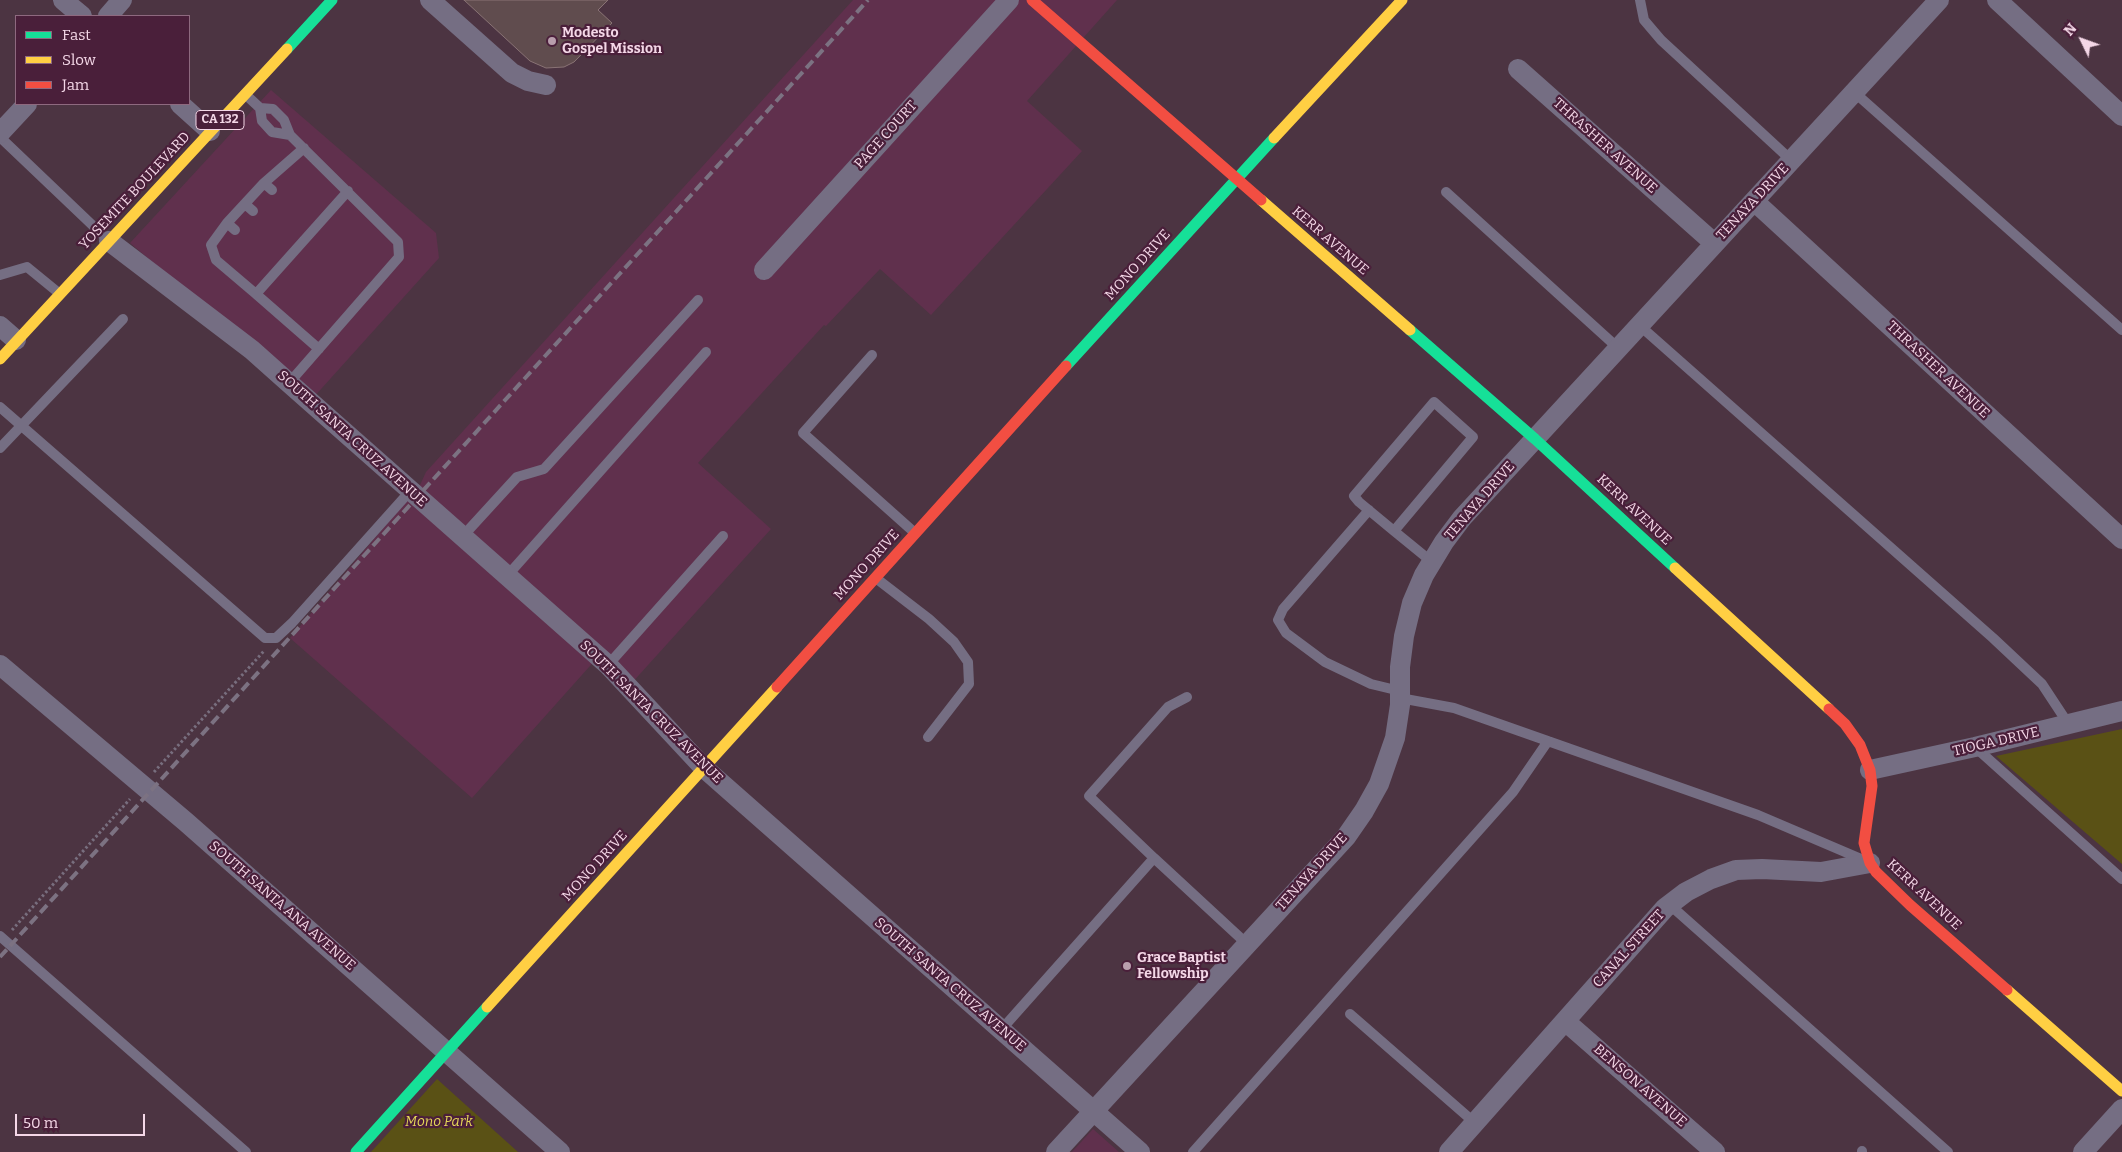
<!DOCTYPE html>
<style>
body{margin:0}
#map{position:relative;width:2122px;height:1152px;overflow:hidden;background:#4c3442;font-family:Bitter,serif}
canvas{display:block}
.legend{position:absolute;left:15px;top:15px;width:175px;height:90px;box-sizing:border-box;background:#4a1f3a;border:1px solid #8e697f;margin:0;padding:6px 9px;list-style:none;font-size:15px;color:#f4d7e7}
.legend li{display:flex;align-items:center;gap:10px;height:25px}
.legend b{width:25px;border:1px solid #8e697f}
.north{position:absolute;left:2057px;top:15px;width:50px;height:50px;-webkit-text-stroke:4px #4a1f3a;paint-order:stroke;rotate:312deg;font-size:14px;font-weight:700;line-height:20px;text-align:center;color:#f4d7e7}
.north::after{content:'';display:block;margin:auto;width:18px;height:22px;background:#f4d7e7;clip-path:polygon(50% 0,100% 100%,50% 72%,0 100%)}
.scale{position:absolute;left:15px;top:1114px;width:130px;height:22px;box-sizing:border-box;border:2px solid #f4d7e7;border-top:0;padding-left:6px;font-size:15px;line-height:18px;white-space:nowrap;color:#f4d7e7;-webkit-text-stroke:4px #4a1f3a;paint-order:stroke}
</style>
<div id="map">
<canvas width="2122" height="1152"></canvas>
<ul class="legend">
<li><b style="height:6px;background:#16e098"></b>Fast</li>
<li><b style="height:6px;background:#ffcf43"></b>Slow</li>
<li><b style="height:6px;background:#f24e42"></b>Jam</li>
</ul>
<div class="north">N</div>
<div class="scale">50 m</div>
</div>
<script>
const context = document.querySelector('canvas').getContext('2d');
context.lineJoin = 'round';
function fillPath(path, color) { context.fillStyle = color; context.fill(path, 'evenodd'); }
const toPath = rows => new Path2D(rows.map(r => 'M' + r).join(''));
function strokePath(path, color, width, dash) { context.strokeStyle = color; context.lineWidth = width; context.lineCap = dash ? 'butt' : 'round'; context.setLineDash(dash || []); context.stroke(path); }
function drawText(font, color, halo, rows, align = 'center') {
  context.font = font + ' Bitter,serif'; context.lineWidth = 4.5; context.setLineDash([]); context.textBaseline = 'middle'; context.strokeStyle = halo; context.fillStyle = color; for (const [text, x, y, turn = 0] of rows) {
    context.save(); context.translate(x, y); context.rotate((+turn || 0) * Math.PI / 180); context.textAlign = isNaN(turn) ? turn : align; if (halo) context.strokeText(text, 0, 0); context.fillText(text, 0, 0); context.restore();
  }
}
const built = toPath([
 [853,0,1117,0,1027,101,1082,151,931,315,880,269,826,326,824,325,698,463,771,529,630,685,598,657,472,798,290,638,420,485,426,472],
 [271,90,436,233,439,258,313,398,130,243],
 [1093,1129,1119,1152,1072,1152]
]);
const green = toPath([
 [2122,729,2122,864,1996,756],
 [437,1079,518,1152,371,1152]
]);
const building = toPath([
 [464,0,608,0,598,10,612,23,574,62,564,67,546,68,530,61,464,0]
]);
const path = toPath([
 [154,772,264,651],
 [12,930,130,799]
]);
const lane = toPath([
 [1640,0,1644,20,1661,40,1791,160],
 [1854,92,2122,330],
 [245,94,260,108,273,109,284,120,290,135,398,242,399,257,289,383],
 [260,108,262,121,272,132,290,135],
 [0,137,109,241],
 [264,183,272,190],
 [1446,192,1618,348],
 [245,204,253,211],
 [227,223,235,230],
 [0,275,27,267,60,294],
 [256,294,216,260,211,245,227,223,264,183,304,148],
 [1639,325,1993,638,2042,684,2069,725],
 [319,349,256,294,348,191],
 [872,355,803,433,915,533],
 [0,407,265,638,276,638,292,623,411,490],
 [0,448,123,319],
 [1369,510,1283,609,1278,620,1286,633,1325,662,1371,684,1400,691],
 [1394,531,1473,437,1434,402,1354,496,1359,502,1394,531,1432,562],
 [463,536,517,477,544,469,698,300],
 [507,576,706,352],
 [877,579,929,619,954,642,968,662,969,684,928,737],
 [608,665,723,536],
 [1400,698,1454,708,1758,815,1866,861],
 [1975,747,2122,879],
 [1154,858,1089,796,1168,707,1187,697],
 [1670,905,1948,1152],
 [0,936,246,1152],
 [1350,1014,1475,1123],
 [1001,1030,1154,858,1247,944],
 [1193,1152,1513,792,1548,741],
 [1862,1152,1862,1151]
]);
const street = toPath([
 [63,0,82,16],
 [430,0,512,73,528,81,546,85],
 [1997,0,2122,116],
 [108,16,122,0],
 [1518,69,1714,243],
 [180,104,210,131],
 [0,133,27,104],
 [1754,201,2122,539],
 [109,241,252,350,289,383,608,665,704,768,1140,1152],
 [764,270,1009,0],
 [0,326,16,340],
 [0,665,186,822,560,1152],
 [1870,770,1975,747,2122,711],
 [1565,1021,1715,1152],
 [1056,1152,1346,837,1364,811,1379,784,1395,738,1400,705,1400,667,1404,636,1412,603,1424,575,1444,542,1462,518,1939,0],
 [1449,1152,1665,908,1686,892,1711,879,1736,870,1762,869,1821,872,1870,863],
 [2083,1152,2122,1109]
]);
const fast = toPath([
 [287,49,332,0],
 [1410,330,1535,439,1675,568],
 [1066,366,1274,138],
 [356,1152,487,1007]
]);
const slow = toPath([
 [1274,138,1402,0],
 [1261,200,1410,330],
 [0,359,287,49],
 [1675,568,1829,709],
 [2007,990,2122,1091],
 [487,1007,777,687]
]);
const jam = toPath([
 [1032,0,1261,200],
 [777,687,1066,366],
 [1829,709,1845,724,1860,745,1870,770,1872,786,1864,843,1870,863,1876,872,1910,905,2007,990]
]);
const rail = toPath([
 [0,957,868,0]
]);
const markers = [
 [552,41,5,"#b99ead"],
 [1127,966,5,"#b99ead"]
];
const shields = [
 [220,120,48]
];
const shieldNames = [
 ["CA 132",220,120]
];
const poiNames = [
 ["Modesto",562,33],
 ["Gospel Mission",562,49],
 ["Grace Baptist",1137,958],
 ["Fellowship",1137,974]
];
const streetNames = [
 ["PAGE COURT",886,135,-48],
 ["THRASHER AVENUE",1605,146,42],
 ["YOSEMITE BOULEVARD",135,191,-47],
 ["TENAYA DRIVE",1753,202,-47],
 ["KERR AVENUE",1330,241,41],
 ["MONO DRIVE",1138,265,-48],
 ["THRASHER AVENUE",1938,370,43],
 ["SOUTH SANTA CRUZ AVENUE",352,439,42],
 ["TENAYA DRIVE",1480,501,-49],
 ["KERR AVENUE",1634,510,43],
 ["MONO DRIVE",867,565,-48],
 ["SOUTH SANTA CRUZ AVENUE",651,712,45],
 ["TIOGA DRIVE",1996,742,-13],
 ["MONO DRIVE",595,866,-48],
 ["TENAYA DRIVE",1312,872,-48],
 ["KERR AVENUE",1924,895,43],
 ["SOUTH SANTA ANA AVENUE",282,906,41],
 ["CANAL STREET",1629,949,-48],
 ["SOUTH SANTA CRUZ AVENUE",950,985,41],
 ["BENSON AVENUE",1640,1086,41]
];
const parkNames = [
 ["Mono Park",439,1122]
];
fillPath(built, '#60304d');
fillPath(green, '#5a5115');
fillPath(building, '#604c4e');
strokePath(building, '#897375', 1);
strokePath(path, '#786e7e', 3, [2.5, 2.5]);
strokePath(lane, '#756e83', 10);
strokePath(street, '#756e83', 20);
strokePath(fast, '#16e098', 11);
strokePath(slow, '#ffcf43', 11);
strokePath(jam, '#f24e42', 11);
strokePath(rail, '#7c7282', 4, [10, 5]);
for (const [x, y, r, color] of markers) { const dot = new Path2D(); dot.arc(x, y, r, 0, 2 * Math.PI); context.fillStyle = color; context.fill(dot); strokePath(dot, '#4a1f3a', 2); }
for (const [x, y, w] of shields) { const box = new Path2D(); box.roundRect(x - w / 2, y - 9.5, w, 19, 4); context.fillStyle = '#4a1f3a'; context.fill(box); strokePath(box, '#f4d7e7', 1); }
drawText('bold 12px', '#f4d7e7', null, shieldNames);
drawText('bold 14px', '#f4d7e7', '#4a1f3a', poiNames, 'left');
drawText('14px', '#f4d7e7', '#4a1f3a', streetNames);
drawText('italic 14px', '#e4d758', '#4a1f3a', parkNames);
</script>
